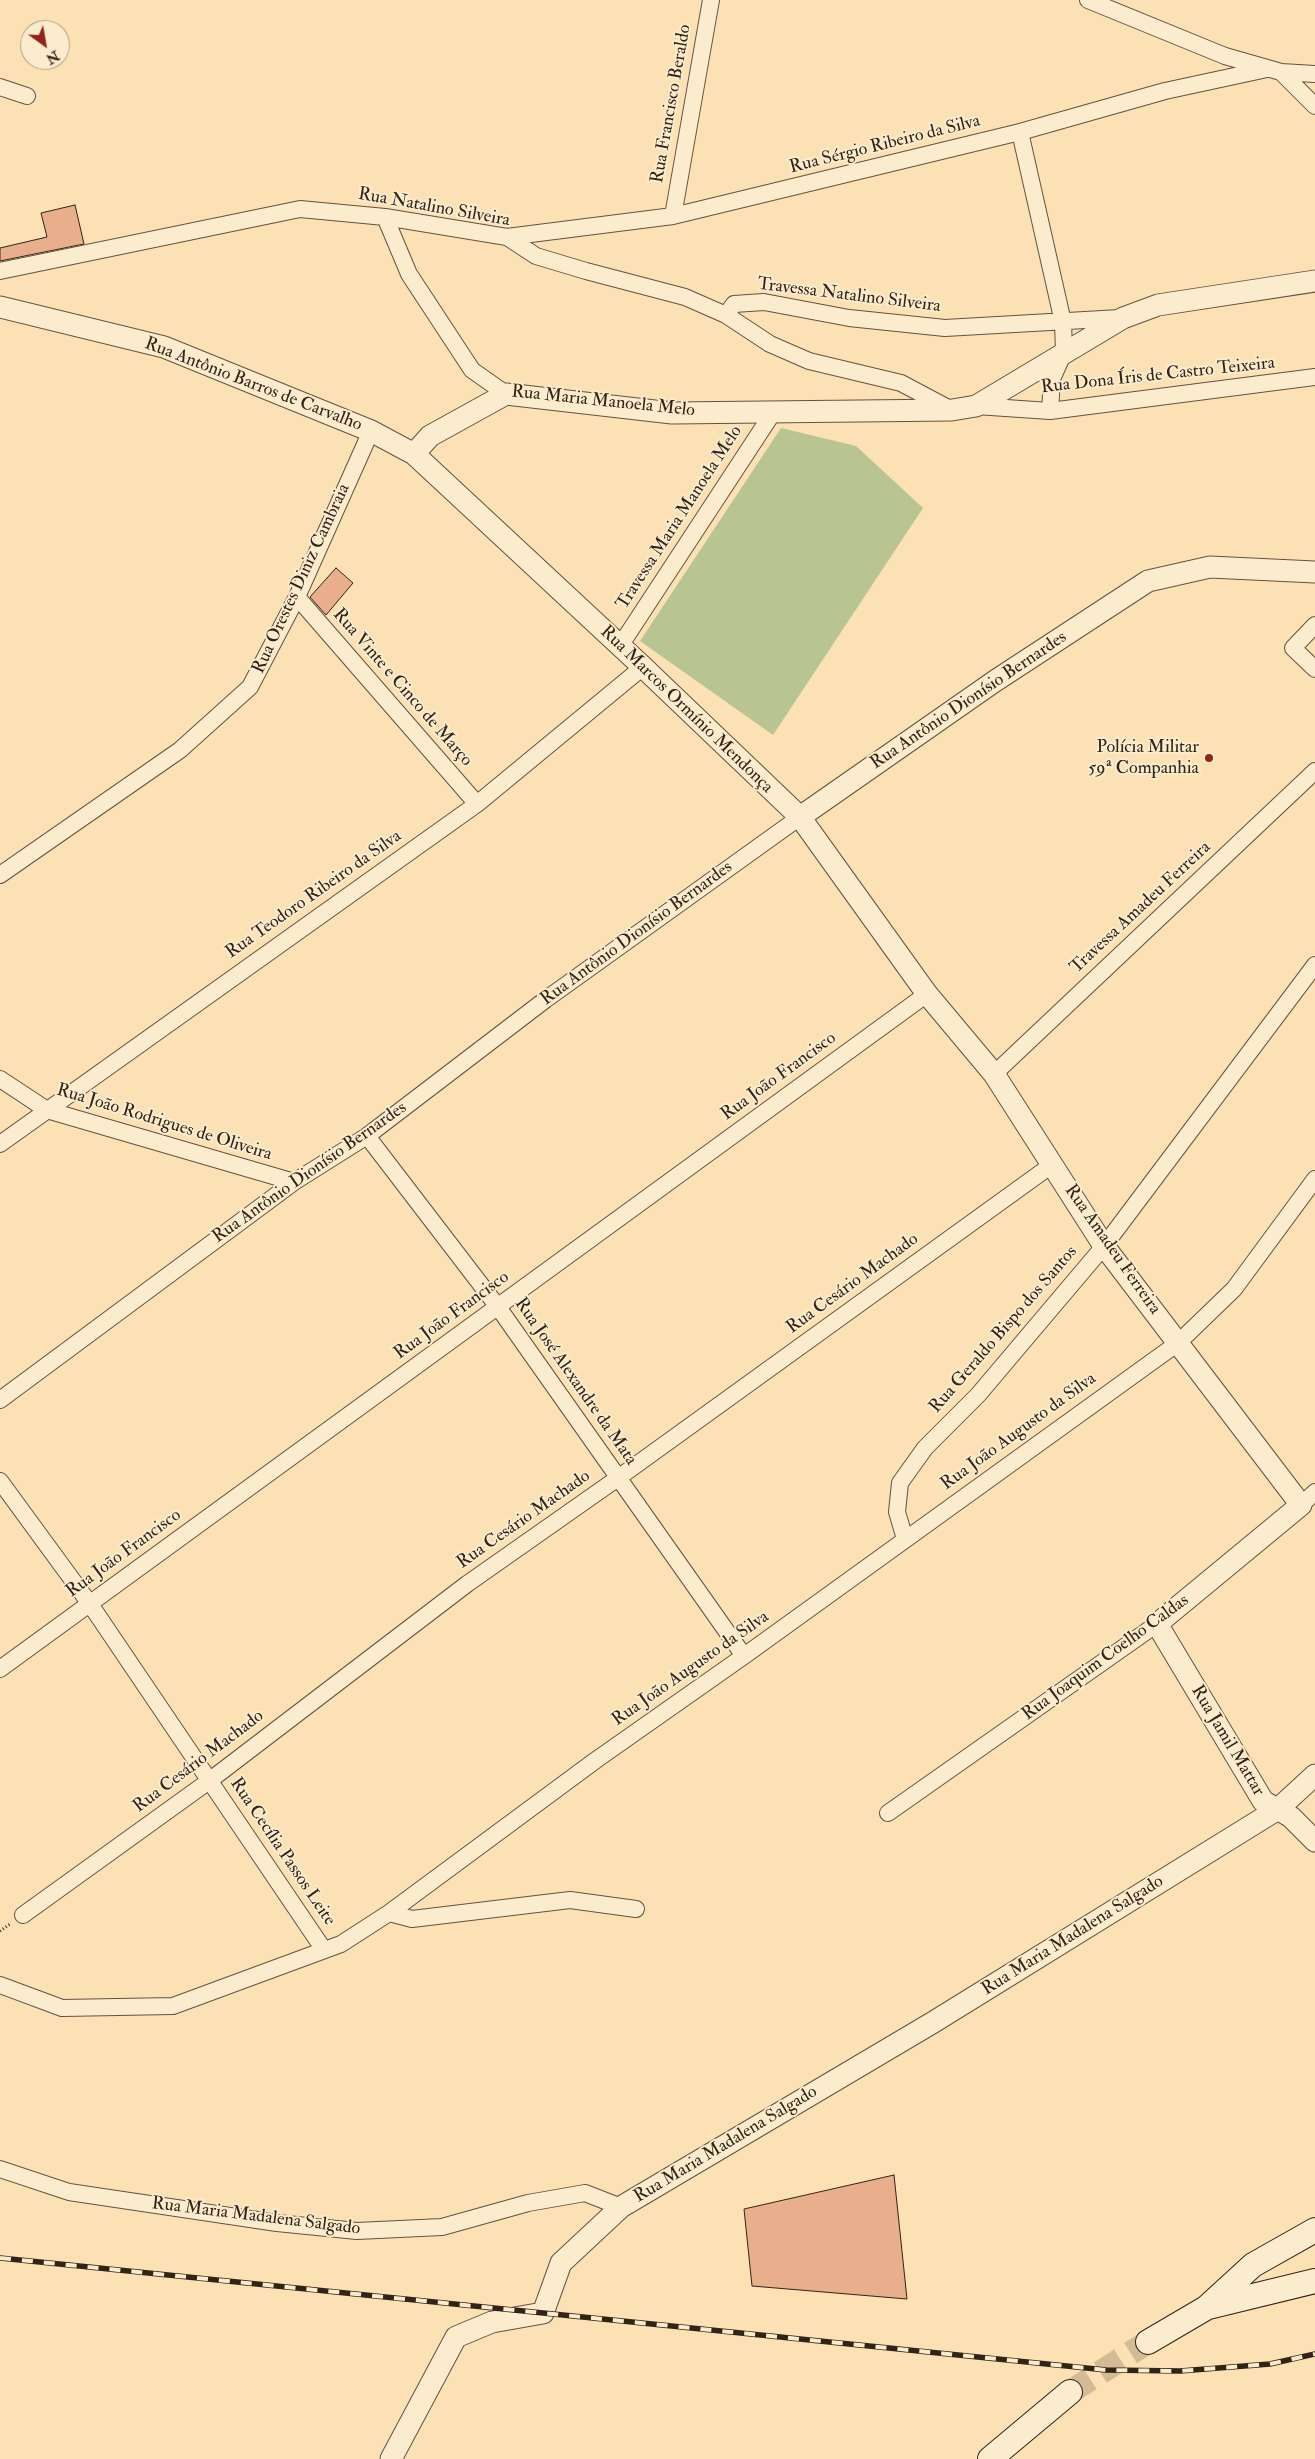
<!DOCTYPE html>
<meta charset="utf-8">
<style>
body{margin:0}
#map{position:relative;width:1315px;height:2459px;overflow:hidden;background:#fbe1b4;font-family:"IM FELL Double Pica",serif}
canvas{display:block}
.north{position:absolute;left:20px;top:20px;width:50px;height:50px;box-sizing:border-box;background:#fcecce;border:1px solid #ab9c86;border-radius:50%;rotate:148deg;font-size:14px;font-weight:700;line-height:20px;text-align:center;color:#322319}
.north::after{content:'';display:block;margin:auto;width:18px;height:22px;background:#8f2418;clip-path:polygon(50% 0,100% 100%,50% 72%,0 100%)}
</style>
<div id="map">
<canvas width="1315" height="2459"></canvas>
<div class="north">N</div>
</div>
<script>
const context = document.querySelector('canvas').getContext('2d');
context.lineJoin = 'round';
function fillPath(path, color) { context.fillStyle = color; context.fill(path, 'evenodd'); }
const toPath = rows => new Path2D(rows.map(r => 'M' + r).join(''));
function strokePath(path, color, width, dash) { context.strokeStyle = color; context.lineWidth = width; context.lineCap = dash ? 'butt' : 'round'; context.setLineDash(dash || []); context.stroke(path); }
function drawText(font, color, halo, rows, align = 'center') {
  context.font = font + ' "IM FELL Double Pica",serif'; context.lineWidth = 4; context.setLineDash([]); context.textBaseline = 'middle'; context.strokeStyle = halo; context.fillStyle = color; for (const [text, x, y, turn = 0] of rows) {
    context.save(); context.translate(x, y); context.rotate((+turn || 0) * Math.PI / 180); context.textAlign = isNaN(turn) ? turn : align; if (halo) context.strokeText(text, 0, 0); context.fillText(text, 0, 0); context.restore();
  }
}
const green = toPath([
 [781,428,856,446,923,508,773,735,640,641]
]);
const building = toPath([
 [75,205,84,244,0,261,0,248,47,237,41,213,75,205],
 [336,568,353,583,326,615,310,597,336,568],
 [894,2175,907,2299,752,2286,744,2209,894,2175]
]);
const secondaryTunnel = toPath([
 [1070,2392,1148,2342]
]);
const path = toPath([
 [0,1931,10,1924]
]);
const minor = toPath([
 [1088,0,1225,56,1281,72,1315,74],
 [1281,72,1315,106],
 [0,87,27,96],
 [1020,132,1063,322,1064,352,1052,379,1050,411],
 [673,216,711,0],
 [385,217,409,274,472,370,506,394],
 [507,237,673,216,1020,132,1165,91,1267,69],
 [0,271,300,209,385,217,507,237,536,256,586,271,685,297,726,315,770,344,809,361,901,383,950,409],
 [726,315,734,304,764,302,849,318,945,328,1120,318],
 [976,406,1050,411,1315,377],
 [297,597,477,804],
 [1315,625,1293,648,1315,669],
 [620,646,774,411],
 [0,875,180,750,250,687,297,597,371,431],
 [994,1074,1315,771],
 [0,1079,47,1110,294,1182],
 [367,1136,498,1307,744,1656],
 [0,1144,477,804,643,667],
 [0,1400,294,1182,367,1136,545,1000,800,817],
 [0,1481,90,1604,324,1950],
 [1301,1505,1315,1492],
 [905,1539,897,1512,900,1483,925,1448,978,1395,1104,1246,1315,965],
 [0,1669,927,994],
 [888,1813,1157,1624],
 [389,1913,412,1919,570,1900,636,1909],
 [23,1915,209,1781,467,1584,618,1478,1053,1164],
 [0,1985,62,2008,173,2006,341,1944,389,1913,596,1760,744,1656,1178,1343,1234,1289,1315,1179],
 [0,2169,69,2192,277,2223,357,2231,442,2227,528,2203,585,2193,621,2207]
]);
const tertiary = toPath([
 [0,307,164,347,371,431,414,454,643,667,800,817,927,994,994,1074,1104,1246,1301,1505,1157,1624,1263,1801,1291,1817,1315,1841],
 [414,454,430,436,506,394,672,413,952,410,976,406,1123,318,1158,305,1315,281],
 [800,817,995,681,1148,581,1210,567,1315,572],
 [391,2459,456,2337,492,2322,543,2313,561,2263,621,2207,932,2023,1278,1809,1315,1775]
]);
const secondary = toPath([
 [1208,2307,1315,2281],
 [1148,2342,1206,2308,1253,2265,1315,2230],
 [990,2459,1070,2392]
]);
const rail = toPath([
 [0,2258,1106,2370,1180,2371,1270,2364,1315,2354]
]);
const markers = [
 [1209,758,5,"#8f2418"]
];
const streetNames = [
 ["Rua Francisco Beraldo",672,104,-80],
 ["Rua Sérgio Ribeiro da Silva",885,145,-14],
 ["Rua Natalino Silveira",434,208,10],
 ["Travessa Natalino Silveira",849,296,7],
 ["Rua Dona Íris de Castro Teixeira",1158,376,-6],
 ["Rua Antônio Barros de Carvalho",253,385,21],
 ["Rua Maria Manoela Melo",603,402,6],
 ["Travessa Maria Manoela Melo",680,518,-57],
 ["Rua Orestes Diniz Cambraia",302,579,-65],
 ["Rua Vinte e Cinco de Março",402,688,49],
 ["Rua Antônio Dionísio Bernardes",969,701,-34],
 ["Rua Marcos Ormínio Mendonça",686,710,44],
 ["Rua Teodoro Ribeiro da Silva",314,895,-35],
 ["Travessa Amadeu Ferreira",1141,908,-43],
 ["Rua Antônio Dionísio Bernardes",637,934,-36],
 ["Rua João Francisco",779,1077,-36],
 ["Rua João Rodrigues de Oliveira",164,1123,17],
 ["Rua Antônio Dionísio Bernardes",310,1173,-35],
 ["Rua Amadeu Ferreira",1112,1250,55],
 ["Rua Cesário Machado",853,1284,-36],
 ["Rua João Francisco",452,1316,-36],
 ["Rua Geraldo Bispo dos Santos",1004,1330,-49],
 ["Rua José Alexandre da Mata",575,1382,55],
 ["Rua João Augusto da Silva",1019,1432,-36],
 ["Rua Cesário Machado",524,1520,-35],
 ["Rua João Francisco",124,1554,-36],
 ["Rua Joaquim Coelho Caldas",1106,1658,-36],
 ["Rua João Augusto da Silva",691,1669,-35],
 ["Rua Jamil Mattar",1227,1741,59],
 ["Rua Cesário Machado",199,1762,-37],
 ["Rua Cecília Passos Leite",282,1852,56],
 ["Rua Maria Madalena Salgado",1073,1936,-32],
 ["Rua Maria Madalena Salgado",726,2145,-31],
 ["Rua Maria Madalena Salgado",256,2217,7]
];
const poiNames = [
 ["Polícia Militar",1199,748],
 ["59ª Companhia",1199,769]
];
fillPath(green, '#b8c491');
fillPath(building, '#e9ae8c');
strokePath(building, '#322319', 1);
strokePath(secondaryTunnel, '#d3bb95', 24, [24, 12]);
strokePath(minor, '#645240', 18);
strokePath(tertiary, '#645240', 23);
strokePath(secondary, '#322319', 26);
strokePath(path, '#322319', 3, [1, 2.5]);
strokePath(minor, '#fcecce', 16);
strokePath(tertiary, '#fcecce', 21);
strokePath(secondary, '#fcecce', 24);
strokePath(rail, '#322319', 5.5);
strokePath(rail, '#fcecce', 4, [11]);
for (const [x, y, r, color] of markers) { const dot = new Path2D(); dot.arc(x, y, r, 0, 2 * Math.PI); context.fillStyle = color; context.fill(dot); strokePath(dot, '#fcecce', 2); }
drawText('18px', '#322319', '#fcecce', streetNames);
drawText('18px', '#322319', '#fcecce', poiNames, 'right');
</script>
